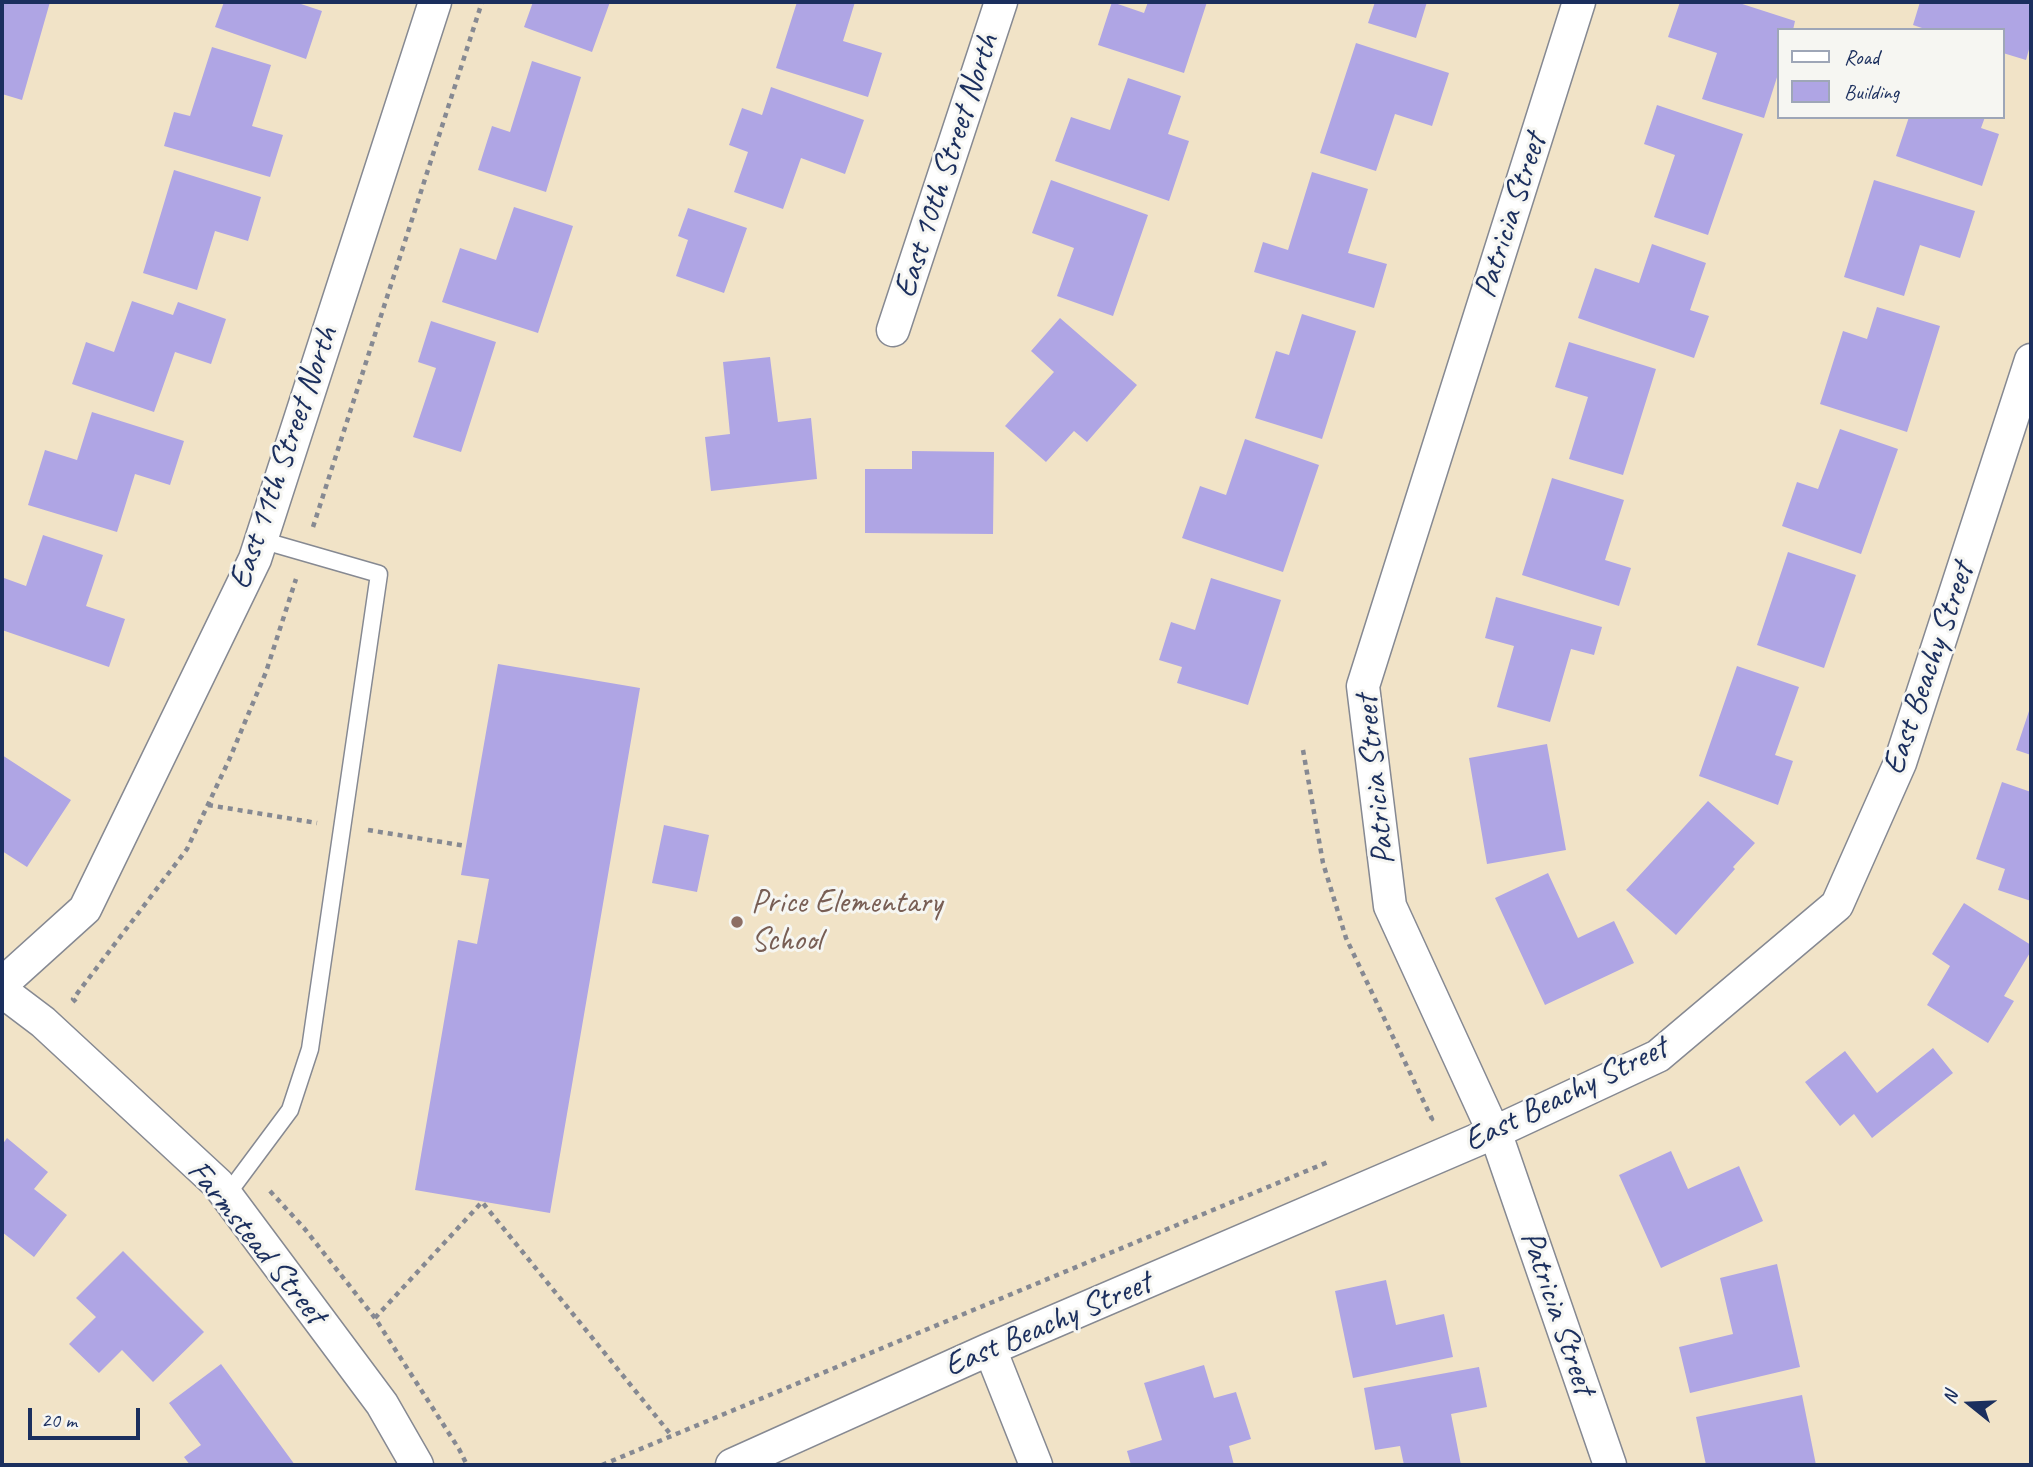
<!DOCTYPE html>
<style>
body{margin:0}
#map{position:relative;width:2033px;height:1467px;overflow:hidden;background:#f1e3c7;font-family:Caveat,sans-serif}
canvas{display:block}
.frame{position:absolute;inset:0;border:4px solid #1b2f5e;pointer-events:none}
.legend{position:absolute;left:1777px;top:28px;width:228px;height:91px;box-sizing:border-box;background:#f6f6f2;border:2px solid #9ea6b7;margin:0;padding:9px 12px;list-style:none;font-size:21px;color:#1b2f5e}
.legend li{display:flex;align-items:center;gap:14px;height:35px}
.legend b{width:35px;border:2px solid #9ea6b7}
.north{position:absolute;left:1935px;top:1369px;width:70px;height:70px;-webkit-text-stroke:5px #f6f6f2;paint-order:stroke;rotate:288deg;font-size:19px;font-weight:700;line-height:28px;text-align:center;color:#1b2f5e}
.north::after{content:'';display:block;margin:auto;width:24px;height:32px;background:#1b2f5e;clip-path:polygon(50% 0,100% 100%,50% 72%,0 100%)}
.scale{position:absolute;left:28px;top:1408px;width:112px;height:32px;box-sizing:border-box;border:4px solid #1b2f5e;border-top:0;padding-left:9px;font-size:21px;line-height:24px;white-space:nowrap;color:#1b2f5e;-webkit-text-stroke:5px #f6f6f2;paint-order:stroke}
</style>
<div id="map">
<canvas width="2033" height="1467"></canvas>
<div class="frame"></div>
<ul class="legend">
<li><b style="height:9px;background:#fff"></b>Road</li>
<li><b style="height:19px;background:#afa5e4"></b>Building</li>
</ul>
<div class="north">N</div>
<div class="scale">20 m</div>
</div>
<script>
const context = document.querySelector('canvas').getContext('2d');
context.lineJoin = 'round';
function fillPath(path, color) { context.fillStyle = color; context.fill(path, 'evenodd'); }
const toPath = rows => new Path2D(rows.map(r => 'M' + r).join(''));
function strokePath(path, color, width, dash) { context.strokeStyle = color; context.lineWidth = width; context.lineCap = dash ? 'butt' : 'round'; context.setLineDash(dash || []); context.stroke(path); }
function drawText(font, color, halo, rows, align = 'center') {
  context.font = font + ' Caveat,sans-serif'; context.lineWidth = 6; context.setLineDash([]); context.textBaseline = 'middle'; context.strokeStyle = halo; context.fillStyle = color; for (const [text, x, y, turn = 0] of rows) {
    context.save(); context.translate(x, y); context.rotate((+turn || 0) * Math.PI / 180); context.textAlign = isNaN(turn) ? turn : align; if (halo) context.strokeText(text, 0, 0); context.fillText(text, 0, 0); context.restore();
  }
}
const building = toPath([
 [2,2,50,2,22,100,2,94],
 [224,2,295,2,322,11,306,59,215,27],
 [533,2,610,2,592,52,524,27],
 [797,2,855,2,843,41,882,53,868,97,776,68],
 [1112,2,1144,13,1148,2,1207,2,1184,73,1098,45],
 [1375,2,1427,2,1416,38,1368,23],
 [1680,2,1736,2,1795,21,1793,30,1779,30,1779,71,1764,118,1702,99,1717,53,1668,37],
 [1920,2,2021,2,2031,5,2031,42,2026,60,2003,53,2003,30,1928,30,1913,25],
 [1356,43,1449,73,1432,126,1395,114,1376,171,1320,153],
 [212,47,271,65,252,126,283,135,270,177,164,146,174,112,190,116],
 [532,61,581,77,546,192,478,170,492,126,510,132],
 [1128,78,1181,96,1168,134,1189,141,1169,201,1055,161,1071,117,1110,130],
 [771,87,864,120,845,174,801,158,783,209,734,192,748,152,729,145,742,108,762,115],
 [1657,105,1743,134,1708,235,1654,217,1675,155,1644,144],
 [1909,117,1985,117,1981,128,1999,134,1982,186,1896,156],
 [174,170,261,197,248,241,215,231,197,290,143,273],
 [1312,172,1368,189,1348,253,1387,264,1374,308,1254,272,1263,242,1288,250],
 [1051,180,1148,215,1113,316,1057,296,1074,248,1032,233],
 [1874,180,1975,211,1960,258,1920,245,1904,296,1844,277],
 [514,207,573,226,538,333,442,302,460,248,496,260],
 [688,208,747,228,724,293,676,276,688,240,678,236],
 [1652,244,1706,263,1690,310,1709,316,1694,358,1578,318,1595,268,1639,283],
 [132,301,173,315,178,302,226,319,211,364,175,352,154,412,72,384,86,342,114,352],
 [1877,307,1940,326,1907,432,1820,404,1843,331,1867,339],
 [1302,314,1356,331,1322,439,1255,418,1276,351,1289,355],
 [1060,318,1137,385,1087,442,1074,431,1046,462,1005,426,1054,372,1031,351],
 [431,321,496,342,461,452,413,437,436,368,418,362],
 [1569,342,1656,369,1623,475,1569,459,1588,397,1555,387],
 [770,357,778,422,811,418,817,479,711,491,705,437,730,434,723,362],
 [92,412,184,441,170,485,135,474,117,532,28,505,45,450,77,460],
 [1840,429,1898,449,1861,554,1782,526,1797,482,1818,489],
 [1245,439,1319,465,1283,572,1182,538,1200,486,1226,495],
 [912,451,994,452,993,534,865,533,865,469,912,469],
 [1552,478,1624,500,1605,560,1631,568,1619,606,1522,575],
 [43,535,103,555,86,606,125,619,109,667,2,630,2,586,4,578,26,586],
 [1788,552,1856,575,1824,668,1757,645],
 [1211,578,1281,600,1248,705,1177,683,1182,667,1159,660,1171,622,1195,630],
 [1496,597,1602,627,1594,655,1571,649,1550,722,1497,707,1514,646,1485,638],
 [498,664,640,688,550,1213,415,1190,458,940,477,944,489,879,461,875],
 [1737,666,1799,687,1775,755,1793,761,1778,805,1699,776],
 [2031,705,2031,755,2016,750],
 [1547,744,1566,850,1487,864,1469,758],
 [2,755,71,800,27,867,2,851],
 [2002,782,2031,792,2031,901,1998,890,2005,869,1976,859],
 [1708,801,1755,843,1733,867,1735,869,1676,935,1626,890],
 [664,825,709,835,697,892,652,883],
 [1548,873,1578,938,1614,921,1634,963,1545,1005,1495,898],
 [1964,903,2031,945,2031,951,2004,996,2014,1001,1988,1043,1927,1005,1950,966,1932,954],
 [1933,1048,1953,1073,1872,1138,1854,1114,1840,1126,1805,1082,1845,1051,1877,1093],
 [7,1138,48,1172,34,1189,67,1215,34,1257,2,1232,2,1145],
 [1671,1151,1688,1189,1739,1166,1763,1221,1661,1268,1619,1175],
 [123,1251,204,1332,153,1382,122,1350,99,1373,69,1344,96,1317,76,1298],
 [1777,1264,1800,1367,1690,1393,1679,1347,1733,1334,1720,1278],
 [1386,1280,1396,1325,1444,1314,1453,1357,1353,1378,1335,1291],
 [221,1364,295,1465,190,1465,184,1457,201,1445,169,1403],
 [1204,1365,1214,1398,1236,1392,1251,1439,1229,1446,1234,1465,1131,1465,1127,1451,1162,1440,1144,1383],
 [1479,1367,1487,1407,1451,1414,1461,1465,1404,1465,1400,1446,1375,1450,1364,1388],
 [1802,1395,1816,1465,1706,1465,1696,1417]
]);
const path = toPath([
 [313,527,482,2],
 [1303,750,1323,863,1346,938,1432,1119,1430,1120],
 [208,805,317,823],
 [368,830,466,846],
 [76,1002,73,999,187,849,229,760,266,672,296,579],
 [270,1191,304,1228,375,1318,459,1449,467,1465],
 [375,1318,482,1202,672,1436],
 [602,1465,1328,1162]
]);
const lane = toPath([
 [226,1196,290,1110,310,1049,379,574,261,540]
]);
const street = toPath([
 [1579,2,1363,686,1390,906,1500,1146,1610,1465],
 [893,330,1001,2],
 [2,984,85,909,255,559,435,2],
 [2,991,43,1022,218,1184,382,1404,417,1465],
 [990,1349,1036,1465],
 [732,1465,990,1349,1493,1133,1658,1056,1837,905,1900,763,2031,360]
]);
const markers = [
 [737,922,7,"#8d6e63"]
];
const streetNames = [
 ["East 10th Street North",947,166,-72],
 ["Patricia Street",1511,216,-72],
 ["East 11th Street North",284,458,-71],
 ["East Beachy Street",1929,669,-71],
 ["Patricia Street",1376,780,-96],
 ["East Beachy Street",1566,1095,-26],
 ["Farmstead Street",256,1243,51],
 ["Patricia Street",1557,1313,71],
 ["East Beachy Street",1048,1325,-23]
];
const educationNames = [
 ["Price Elementary",751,903],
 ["School",751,941]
];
fillPath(building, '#afa5e4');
strokePath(lane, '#868992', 19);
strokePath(street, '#868992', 35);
strokePath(path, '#868992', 4.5, [5, 5]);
strokePath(lane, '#fff', 16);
strokePath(street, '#fff', 32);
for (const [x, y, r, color] of markers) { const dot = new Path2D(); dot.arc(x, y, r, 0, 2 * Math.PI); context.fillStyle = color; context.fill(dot); strokePath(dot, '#f6f6f2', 2.5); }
drawText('33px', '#1b2f5e', '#f6f6f2', streetNames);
drawText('33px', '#785e54', '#f6f6f2', educationNames, 'left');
</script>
